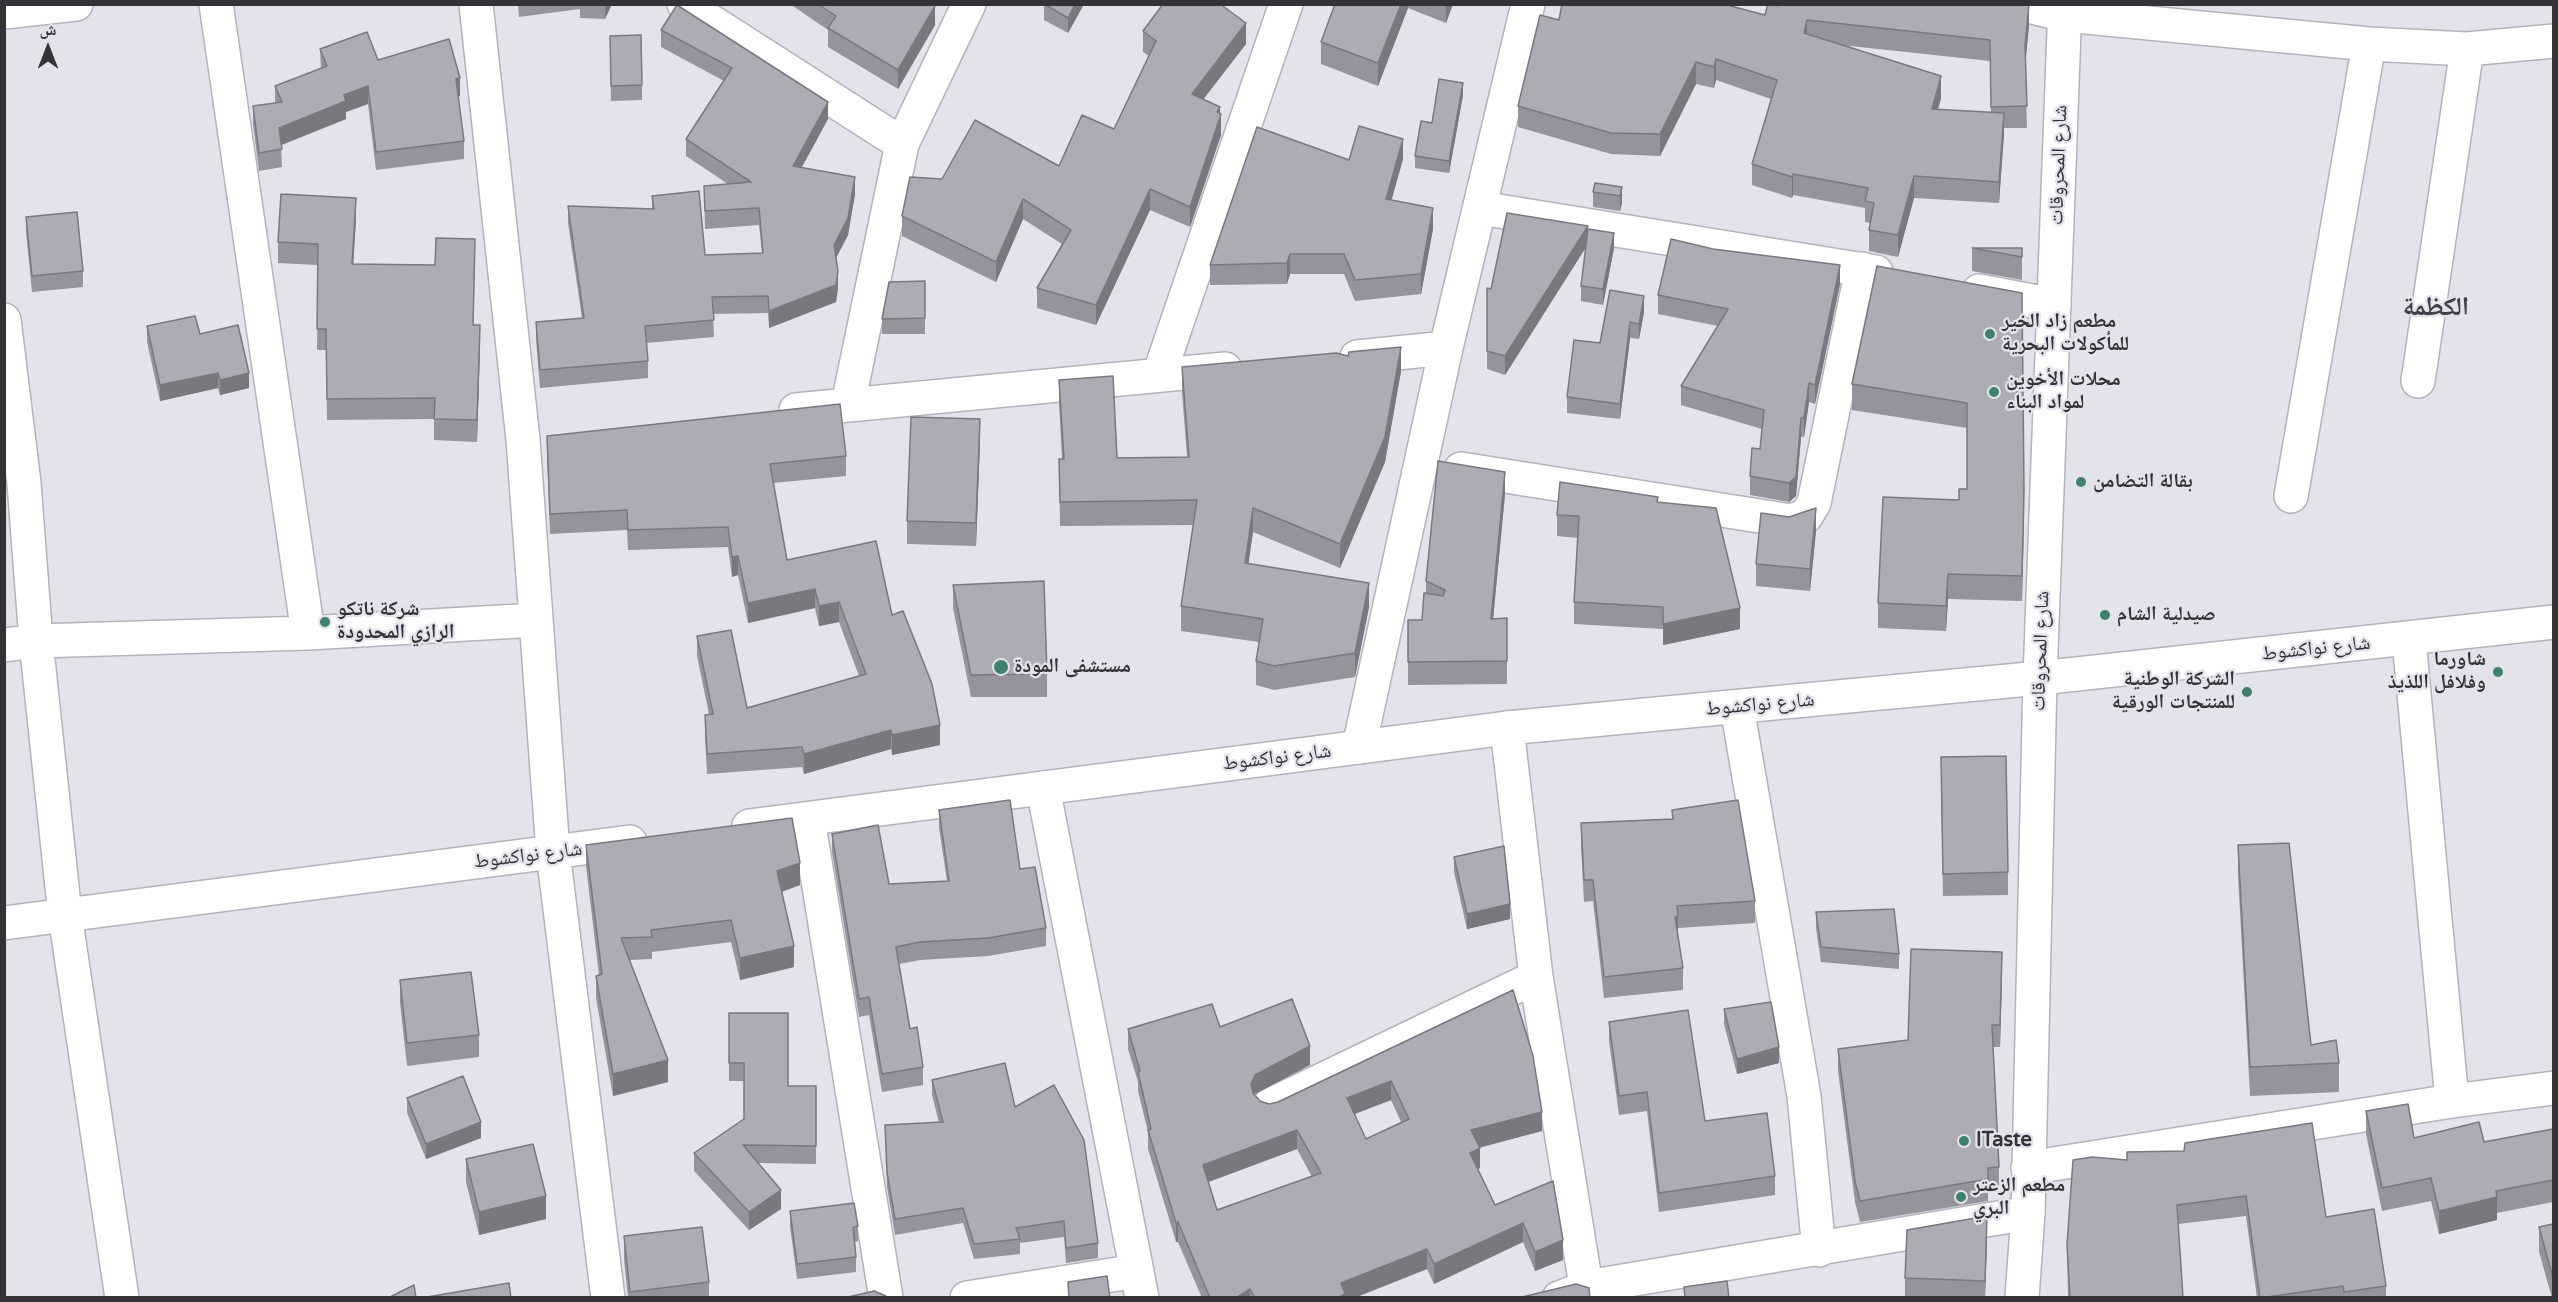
<!DOCTYPE html>
<meta charset="utf-8">
<style>
body{margin:0}
#map{position:relative;width:2558px;height:1302px;overflow:hidden;background:#e3e3ec;font-family:"Varela Round","Noto Naskh Arabic",sans-serif}
canvas{display:block}
.frame{position:absolute;inset:0;border:6px solid #333337;pointer-events:none}
.north{position:absolute;left:18px;top:18px;width:60px;height:60px;-webkit-text-stroke:4px #e3e3ec;paint-order:stroke;rotate:0deg;font-size:16px;font-weight:700;line-height:24px;text-align:center;color:#333337}
.north::after{content:'';display:block;margin:auto;width:21px;height:27px;background:#333337;clip-path:polygon(50% 0,100% 100%,50% 72%,0 100%)}
</style>
<div id="map">
<canvas width="2558" height="1302"></canvas>
<div class="frame"></div>
<div class="north">ش</div>
</div>
<script>
const context = document.querySelector('canvas').getContext('2d');
context.lineJoin = 'round';
const toPath = rows => new Path2D(rows.map(r => 'M' + r).join(''));
function strokePath(path, color, width, dash) { context.strokeStyle = color; context.lineWidth = width; context.lineCap = dash ? 'butt' : 'round'; context.setLineDash(dash || []); context.stroke(path); }
function fillPath(path, color) { context.fillStyle = color; context.fill(path, 'evenodd'); }
function drawText(font, color, halo, rows, align = 'center') {
  context.font = font + ' "Varela Round","Noto Naskh Arabic",sans-serif'; context.lineWidth = 4.5; context.setLineDash([]); context.textBaseline = 'middle'; context.strokeStyle = halo; context.fillStyle = color; for (const [text, x, y, turn = 0] of rows) {
    context.save(); context.translate(x, y); context.rotate((+turn || 0) * Math.PI / 180); context.textAlign = isNaN(turn) ? turn : align; if (halo) context.strokeText(text, 0, 0); context.fillText(text, 0, 0); context.restore();
  }
}
const street = toPath([
 [216,4,308,633],
 [476,4,523,440,553,852,608,1298],
 [684,4,902,144],
 [2020,4,2065,15,2369,44,2467,49,2554,41],
 [4,12,76,4],
 [1480,208,1876,272],
 [1979,291,2054,305],
 [4,320,24,483,36,641,65,915,122,1298],
 [1357,357,1446,348],
 [1159,375,1286,4],
 [2418,381,2467,49],
 [848,404,902,144,969,4],
 [796,410,1225,369],
 [1461,469,1791,521,1806,516,1814,503,1862,269],
 [2291,496,2369,44],
 [2409,640,2452,1101],
 [4,645,36,641,308,633,536,620],
 [1737,707,1804,1096,1819,1250],
 [1507,728,1536,977,1588,1298],
 [1359,747,1446,348,1528,4],
 [1043,788,1142,1298],
 [808,819,886,1298],
 [1270,1105,1536,977],
 [2028,1168,2452,1101,2554,1088],
 [967,1298,1137,1271],
 [1559,1298,1587,1287,2028,1213]
]);
const secondary = toPath([
 [749,826,1507,728,2040,678,2554,622],
 [4,923,630,842],
 [2022,1298,2028,1213,2040,678,2065,4]
]);
const wall = toPath([
 [518,4,612,4,605,19,580,18,580,9,519,17],
 [790,4,932,4,935,25,898,89,828,47,828,30],
 [1044,4,1084,4,1068,33,1044,20],
 [1335,4,1453,4,1446,23,1408,8,1378,86,1321,64,1321,42],
 [1778,6,2029,26,2025,62,2027,128,2004,128,1999,203,1914,198,1898,257,1869,251,1869,230,1871,223,1865,222,1865,208,1793,195,1792,198,1752,185,1752,164,1771,99,1716,80,1714,88,1696,84,1660,156,1611,154,1518,127,1518,106,1559,20,1765,15],
 [1841,45,1990,61,1991,113,1938,110,1941,98],
 [661,30,828,119,802,167,855,194,848,235,836,258,838,288,836,302,769,328,768,313,713,314,714,337,646,343,648,361,648,378,540,388,536,339,536,322,582,318,568,223,568,206,652,209,652,196,705,255,762,253,759,225,705,229,704,186,728,184,686,156,686,139,724,81,661,47],
 [1143,31,1246,44,1203,99,1220,113,1221,135,1190,227,1150,210,1096,325,1037,308,1037,288,1062,244,1023,219,996,282,902,236,902,216,1059,166,1114,129,1149,56,1143,52],
 [320,49,378,60,460,96,458,96,464,141,464,159,376,170,368,104,346,112,346,119,281,145,282,167,259,171,253,124,253,106,275,103,275,86,321,68],
 [610,51,642,85,642,100,611,101],
 [1463,95,1449,173,1415,168,1415,156,1432,123],
 [1403,159,1391,200,1433,229,1421,294,1355,301,1344,274,1290,274,1287,284,1210,285,1210,265,1349,160],
 [1622,187,1622,202,1620,211,1593,207,1593,192],
 [26,217,83,271,83,287,32,292,26,232],
 [356,219,353,264,435,265,475,261,473,325,480,346,477,442,434,440,434,419,327,420,326,350,317,350,318,265,278,263,278,242],
 [1588,234,1614,248,1603,305,1581,301,1581,286,1586,247,1505,375,1487,369,1487,288,1491,289],
 [1972,248,2022,248,2022,280,1972,271],
 [925,281,925,334,882,334,882,319],
 [1840,284,1815,404,1809,402,1804,437,1801,437,1796,496,1789,502,1750,495,1750,476,1760,449,1762,429,1681,405,1681,386,1718,326,1658,314,1658,295],
 [2022,293,2024,515,2022,601,1948,599,1946,631,1878,628,1878,603,1967,489,1967,428,1852,410,1852,384],
 [1644,312,1639,339,1630,338,1620,419,1567,413,1567,397,1600,343],
 [147,326,200,334,249,388,220,395,218,388,160,401,147,342],
 [1182,367,1401,371,1385,462,1340,568,1253,532,1248,564,1369,607,1355,677,1274,690,1256,685,1256,661,1259,642,1181,631,1181,606,1193,525,1060,526,1059,459,1062,459,1059,404,1059,380,1117,458,1187,457,1182,392],
 [547,436,846,456,846,476,773,483,787,560,892,615,940,745,892,755,891,749,804,774,802,767,707,774,705,735,705,715,709,714,697,656,697,636,747,708,859,676,839,622,819,626,815,608,748,623,738,575,732,577,728,547,628,550,627,530,550,534,547,456],
 [980,442,976,546,907,544,907,521],
 [1505,494,1493,619,1507,618,1507,684,1408,685,1408,620,1422,620,1426,594,1426,581],
 [1658,502,1740,629,1663,645,1663,629,1574,624,1574,602,1578,538,1557,536,1557,515],
 [1816,531,1810,591,1756,586,1756,564],
 [953,585,1047,674,1047,697,971,697,953,608],
 [1941,780,2008,872,2008,895,1943,896],
 [939,810,1020,869,1046,928,1046,946,988,956,920,960,899,964,910,1029,923,1067,923,1085,882,1092,869,1015,859,1017,832,852,832,834,889,884,947,881,939,828],
 [1672,810,1755,901,1755,923,1678,928,1678,938,1683,968,1683,990,1604,998,1593,901,1584,902,1581,845,1581,823,1672,819],
 [586,845,800,885,782,892,794,967,740,980,731,942,652,952,652,959,629,960,668,1082,613,1096,596,998,596,976,599,975,586,866],
 [2238,845,2311,1045,2339,1063,2339,1092,2250,1096,2238,875],
 [1454,857,1510,919,1467,929,1454,872],
 [1816,912,1899,954,1899,969,1821,962,1816,928],
 [2002,973,2000,1047,1993,1047,1999,1167,1999,1189,1988,1189,1988,1201,1860,1222,1855,1202,1838,1071,1838,1049,1908,1040],
 [400,980,479,1035,479,1057,407,1066,400,1003],
 [1513,990,1542,1131,1479,1147,1480,1168,1478,1169,1495,1205,1553,1181,1563,1260,1535,1271,1523,1242,1434,1284,1427,1269,1354,1298,1202,1298,1178,1242,1176,1242,1148,1149,1148,1132,1138,1091,1138,1082,1128,1049,1128,1029,1220,1027,1310,1065,1255,1094,1255,1095,1260,1101,1269,1104,1278,1102],
 [1391,1100,1401,1122,1366,1139,1354,1114],
 [1297,1149,1312,1177,1217,1210,1208,1182],
 [1724,1009,1779,1063,1737,1074,1724,1024],
 [729,1013,788,1086,816,1086,816,1164,758,1163,781,1209,749,1230,694,1171,694,1153,744,1119,744,1081,729,1081],
 [1609,1022,1705,1121,1775,1176,1775,1195,1659,1212,1647,1111,1619,1115,1609,1041],
 [932,1080,1015,1107,1098,1243,1098,1258,1066,1263,1064,1237,1020,1243,1020,1254,974,1259,963,1223,895,1235,887,1187,885,1125,939,1123,932,1095],
 [407,1098,481,1138,426,1159,407,1113],
 [2366,1111,2414,1138,2484,1142,2553,1129,2553,1202,2497,1213,2497,1220,2439,1234,2431,1201,2382,1211,2366,1134],
 [2092,1157,2326,1217,2386,1286,2386,1298,2257,1298,2246,1216,2178,1224,2183,1298,2068,1298,2067,1245],
 [466,1159,546,1219,479,1235,466,1182],
 [790,1211,858,1226,858,1241,854,1242,856,1257,856,1272,797,1279,790,1226],
 [2553,1224,2553,1298,2552,1298,2539,1252,2539,1227],
 [624,1236,709,1282,709,1298,628,1298,624,1259],
 [1987,1239,1985,1298,1905,1298,1905,1278]
]);
const shadedWall = toPath([
 [605,4,612,4,605,19],
 [1075,4,1084,4,1068,33,1068,18],
 [1401,4,1408,4,1408,8,1378,86,1378,63],
 [1446,4,1453,4,1446,23],
 [2029,4,2029,26,2025,67,2025,45],
 [935,6,935,25,898,89,898,70],
 [1807,20,1807,41,1804,33],
 [1246,23,1246,44,1192,114,1192,94],
 [1716,59,1716,80,1714,88,1714,67],
 [1696,62,1696,84,1660,156,1660,134],
 [1941,76,1941,98,1932,130,1932,109],
 [460,78,460,96,456,97,456,79],
 [1463,83,1463,95,1449,173,1449,161],
 [368,86,368,104,346,112,346,119,279,146,279,128,344,95],
 [828,102,828,119,793,183,793,166],
 [1220,107,1220,119,1221,114,1221,135,1190,227,1190,207,1217,112],
 [2004,113,2004,135,1999,203,1999,182],
 [1403,139,1403,159,1386,220,1386,199],
 [1793,174,1793,195,1792,198,1792,177],
 [1914,176,1914,198,1898,257,1898,235],
 [855,177,855,194,848,235,834,262,834,245],
 [1622,187,1622,202,1620,211,1620,196],
 [1150,189,1150,210,1096,325,1096,305],
 [356,198,356,219,352,286,352,264],
 [1023,199,1023,219,996,282,996,262],
 [1433,208,1433,229,1421,294,1421,274],
 [1588,226,1588,244,1505,375,1505,356],
 [1614,233,1614,248,1603,305,1603,289],
 [1290,254,1290,274,1287,284,1287,263],
 [1840,265,1840,284,1815,404,1815,385],
 [838,271,838,288,836,302,769,328,769,311],
 [1644,296,1644,312,1639,339,1639,324],
 [1630,322,1630,338,1620,419,1620,404],
 [480,325,480,346,477,442,477,420],
 [1401,347,1401,371,1385,462,1340,568,1340,544],
 [218,373,218,388,160,401,160,385],
 [249,373,249,388,220,395,220,380],
 [1809,383,1809,402,1804,437,1804,418],
 [1801,418,1801,437,1796,496,1789,502,1789,483],
 [980,419,980,442,976,546,976,523],
 [1505,472,1505,494,1491,641,1491,619],
 [2024,490,2024,515,2022,601,2022,576],
 [1253,508,1253,532,1245,588,1245,563],
 [1816,508,1816,531,1810,591,1810,569],
 [738,556,738,575,732,577,732,557],
 [1948,574,1948,599,1946,631,1946,606],
 [1369,583,1369,607,1355,677,1355,653],
 [815,589,815,608,748,623,748,603],
 [839,602,839,622,819,626,819,606],
 [1740,608,1740,629,1663,645,1663,624],
 [940,725,940,745,892,755,892,735],
 [891,730,891,749,804,774,804,754],
 [800,863,800,885,777,893,777,871],
 [1510,904,1510,919,1467,929,1467,914],
 [1678,916,1678,938,1675,917],
 [794,946,794,967,740,980,740,958],
 [2002,952,2002,973,2000,1047,2000,1025],
 [1310,1046,1310,1065,1255,1094,1251,1103,1251,1084,1255,1075],
 [1779,1047,1779,1063,1737,1074,1737,1059],
 [668,1060,668,1082,613,1096,613,1074],
 [1391,1081,1391,1100,1347,1117,1347,1098],
 [1542,1112,1542,1131,1471,1150,1471,1130],
 [481,1122,481,1138,426,1159,426,1144],
 [1297,1130,1297,1149,1203,1184,1203,1165],
 [1480,1148,1480,1168,1470,1172,1470,1153],
 [781,1190,781,1209,749,1230,749,1212],
 [546,1196,546,1219,479,1235,479,1212],
 [2497,1197,2497,1220,2439,1234,2439,1211],
 [1987,1216,1987,1239,1985,1298,1985,1281],
 [1178,1222,1178,1242,1176,1242,1176,1223],
 [1523,1223,1523,1242,1434,1284,1434,1264],
 [1563,1240,1563,1260,1535,1271,1535,1252],
 [1427,1249,1427,1269,1354,1298,1337,1298,1341,1283],
 [1250,1289,1250,1298,1236,1298]
]);
const building = toPath([
 [818,4,932,4,935,6,898,70,828,28,836,16,818,4],
 [1044,4,1075,4,1068,18,1044,4],
 [1163,4,1220,4,1246,23,1192,94,1220,107,1217,112,1221,114,1190,207,1150,189,1096,305,1037,288,1071,230,1023,199,996,262,902,216,910,177,942,179,975,120,1059,166,1082,115,1114,129,1156,41,1143,31,1163,4],
 [1335,4,1401,4,1378,63,1321,42,1335,4],
 [1562,4,1723,4,1765,15,1768,4,1774,4,1778,6,1778,4,2029,4,2025,45,2027,106,1991,107,1990,40,1807,20,1804,33,1941,76,1932,109,2004,113,1999,182,1914,176,1898,235,1869,230,1874,203,1865,201,1868,188,1793,174,1792,177,1752,164,1777,80,1716,59,1714,67,1696,62,1660,134,1611,133,1518,106,1540,15,1559,20,1562,4],
 [677,5,828,102,793,166,855,177,848,218,834,245,838,271,836,285,769,311,768,296,712,297,714,320,645,326,648,361,540,370,536,322,584,318,568,206,654,209,652,196,699,191,705,255,763,253,759,208,705,211,704,186,751,182,686,139,732,68,661,30,677,5],
 [367,32,378,60,449,39,460,78,456,79,464,141,376,152,368,86,344,95,346,101,279,128,282,149,259,153,253,106,282,102,275,86,327,66,320,49,367,32],
 [641,35,642,85,611,86,610,36,641,35],
 [1439,79,1463,83,1449,161,1415,156,1421,121,1432,123,1439,79],
 [1359,126,1403,139,1386,199,1433,208,1421,274,1355,280,1344,254,1290,254,1287,263,1210,265,1257,127,1349,160,1359,126],
 [1595,183,1622,187,1620,196,1593,192,1595,183],
 [281,194,356,198,352,264,435,265,436,238,475,239,473,325,480,325,477,420,434,419,435,398,327,399,326,329,317,329,318,244,278,242,281,194],
 [77,212,83,271,32,276,26,217,77,212],
 [1507,213,1588,226,1505,356,1487,351,1487,288,1491,289,1507,213],
 [1588,229,1614,233,1603,289,1581,286,1588,229],
 [1671,239,1713,249,1840,265,1815,385,1809,383,1804,418,1801,418,1796,477,1789,483,1750,476,1752,448,1760,449,1764,410,1681,386,1728,309,1658,295,1671,239],
 [1972,248,2022,248,2022,257,1972,248],
 [1877,266,2022,293,2024,490,2022,576,1948,574,1946,606,1878,603,1883,497,1959,500,1959,489,1967,489,1967,403,1852,384,1877,266],
 [925,281,925,318,882,319,889,282,925,281],
 [1610,290,1644,296,1639,324,1630,322,1620,404,1567,397,1574,340,1600,343,1610,290],
 [195,316,200,334,238,325,249,373,220,380,218,373,160,385,147,326,195,316],
 [1401,347,1385,437,1340,544,1253,508,1245,563,1369,583,1355,653,1274,666,1256,661,1263,619,1181,606,1197,500,1060,502,1059,459,1064,459,1059,380,1113,376,1117,458,1189,457,1182,367,1336,353,1348,356,1349,352,1401,347],
 [840,404,846,456,770,464,787,560,876,541,892,615,903,611,932,684,940,725,892,735,891,730,804,754,802,747,707,754,705,715,713,714,697,636,731,630,747,708,866,674,839,602,819,606,815,589,748,603,738,556,732,557,728,527,628,530,627,510,550,514,547,436,840,404],
 [911,417,980,419,976,523,907,521,911,417],
 [1438,461,1505,472,1491,619,1507,618,1507,661,1408,662,1408,620,1422,620,1424,593,1443,596,1445,590,1426,581,1438,461],
 [1560,482,1658,497,1657,502,1716,508,1740,608,1663,624,1663,607,1574,602,1579,516,1557,515,1560,482],
 [1816,508,1810,569,1756,564,1761,513,1789,517,1816,508],
 [1044,581,1047,674,971,675,953,585,1044,581],
 [2006,756,2008,872,1943,874,1941,757,2006,756],
 [1010,800,1020,869,1035,867,1046,928,988,938,920,942,896,947,910,1029,917,1027,923,1067,882,1074,869,997,859,999,832,834,878,825,889,884,949,881,939,810,1010,800],
 [1738,800,1755,901,1677,906,1678,916,1675,917,1683,968,1604,977,1593,880,1584,880,1581,823,1673,819,1672,810,1738,800],
 [792,818,800,863,777,871,794,946,740,958,731,920,651,930,652,937,621,938,668,1060,613,1074,596,976,602,974,586,845,792,818],
 [2289,843,2311,1045,2336,1040,2339,1063,2250,1067,2238,845,2289,843],
 [1504,846,1510,904,1467,914,1454,857,1504,846],
 [1894,909,1899,954,1821,947,1816,912,1894,909],
 [1911,949,2002,952,2000,1025,1992,1025,1999,1167,1988,1168,1988,1179,1860,1201,1855,1181,1838,1049,1908,1040,1911,949],
 [471,972,479,1035,407,1043,400,980,471,972],
 [1513,990,1533,1056,1542,1112,1471,1130,1480,1148,1470,1153,1495,1205,1553,1181,1563,1240,1535,1252,1523,1223,1434,1264,1427,1249,1341,1283,1345,1294,1337,1298,1255,1298,1250,1289,1236,1298,1210,1298,1178,1222,1176,1223,1148,1130,1151,1129,1138,1072,1140,1071,1128,1029,1212,1004,1220,1027,1292,999,1310,1046,1255,1075,1251,1084,1253,1093,1260,1101,1269,1104,1278,1102,1513,990],
 [1391,1081,1409,1119,1366,1139,1347,1098,1391,1081],
 [1297,1130,1321,1173,1217,1210,1203,1165,1297,1130],
 [1771,1002,1779,1047,1737,1059,1724,1009,1771,1002],
 [1688,1010,1705,1121,1767,1113,1775,1176,1659,1193,1647,1092,1619,1096,1609,1022,1688,1010],
 [729,1013,788,1013,788,1086,816,1086,816,1146,743,1145,781,1190,749,1212,694,1153,744,1119,744,1063,729,1063,729,1013],
 [1005,1063,1015,1107,1054,1085,1084,1140,1098,1243,1066,1248,1064,1221,1016,1228,1020,1239,974,1244,963,1208,895,1219,887,1172,885,1125,943,1122,932,1080,1005,1063],
 [463,1076,481,1122,426,1144,407,1098,463,1076],
 [2408,1104,2414,1138,2479,1122,2484,1142,2553,1129,2553,1180,2496,1191,2497,1197,2439,1211,2431,1178,2382,1188,2366,1111,2408,1104],
 [2312,1123,2326,1217,2374,1209,2386,1286,2344,1292,2343,1286,2260,1298,2246,1196,2177,1205,2183,1298,2070,1298,2067,1245,2073,1160,2092,1157,2127,1160,2127,1152,2184,1151,2185,1143,2312,1123],
 [533,1144,546,1196,479,1212,466,1159,533,1144],
 [854,1203,858,1226,853,1227,856,1257,797,1264,790,1211,854,1203],
 [1987,1216,1985,1281,1905,1278,1907,1230,1987,1216],
 [2553,1224,2553,1278,2539,1227,2553,1224],
 [702,1227,709,1282,630,1292,624,1236,702,1227],
 [1107,1276,1110,1298,1069,1298,1068,1282,1107,1276],
 [1727,1281,1729,1298,1685,1298,1684,1287,1727,1281],
 [509,1283,511,1298,421,1298,509,1283],
 [1576,1284,1589,1288,1590,1298,1518,1298,1576,1284],
 [414,1285,416,1298,388,1298,414,1285],
 [874,1291,886,1296,887,1298,844,1298,874,1291]
]);
const markers = [
 [1990,334,6,"#40806e"],
 [1994,392,6,"#40806e"],
 [2081,482,6,"#40806e"],
 [2105,615,6,"#40806e"],
 [325,622,6,"#40806e"],
 [1001,667,8,"#40806e"],
 [2498,672,6,"#40806e"],
 [2247,692,6,"#40806e"],
 [1964,1141,6,"#40806e"],
 [1961,1197,6,"#40806e"]
];
const streetNames = [
 ["شارع المحروقات",2059,165,-88],
 ["شارع نواكشوط",2316,649,-6],
 ["شارع المحروقات",2041,651,-88],
 ["شارع نواكشوط",1760,705,-5],
 ["شارع نواكشوط",1277,758,-7],
 ["شارع نواكشوط",528,856,-7]
];
const poiNames = [
 ["مطعم زاد الخير",2002,322],
 ["للمأكولات البحرية",2002,345],
 ["محلات الأخوين",2006,380],
 ["لمواد البناء",2006,403],
 ["بقالة التضامن",2093,482],
 ["شركة ناتكو",337,610],
 ["الرازي المحدودة",337,633],
 ["صيدلية الشام",2117,615],
 ["شاورما",2486,660,"right"],
 ["وفلافل اللذيذ",2486,683,"right"],
 ["مستشفى المودة",1014,667],
 ["الشركة الوطنية",2235,680,"right"],
 ["للمنتجات الورقية",2235,703,"right"],
 ["ITaste",1976,1141],
 ["مطعم الزعتر",1973,1186],
 ["البري",1973,1209]
];
const districtNames = [
 ["الكظمة",2436,308]
];
strokePath(street, '#b3b3bb', 36);
strokePath(secondary, '#b3b3bb', 36);
strokePath(street, '#fff', 33);
strokePath(secondary, '#fff', 33);
fillPath(wall, '#95949c');
fillPath(shadedWall, '#79787f');
fillPath(building, '#adacb5');
strokePath(building, '#79787f', 1.5);
for (const [x, y, r, color] of markers) { const dot = new Path2D(); dot.arc(x, y, r, 0, 2 * Math.PI); context.fillStyle = color; context.fill(dot); strokePath(dot, '#e3e3ec', 2); }
drawText('20px', '#333337', '#e3e3ec', streetNames);
drawText('bold 20px', '#333337', '#e3e3ec', poiNames, 'left');
drawText('bold 26px', '#3f3f46', '#e3e3ec', districtNames);
</script>
